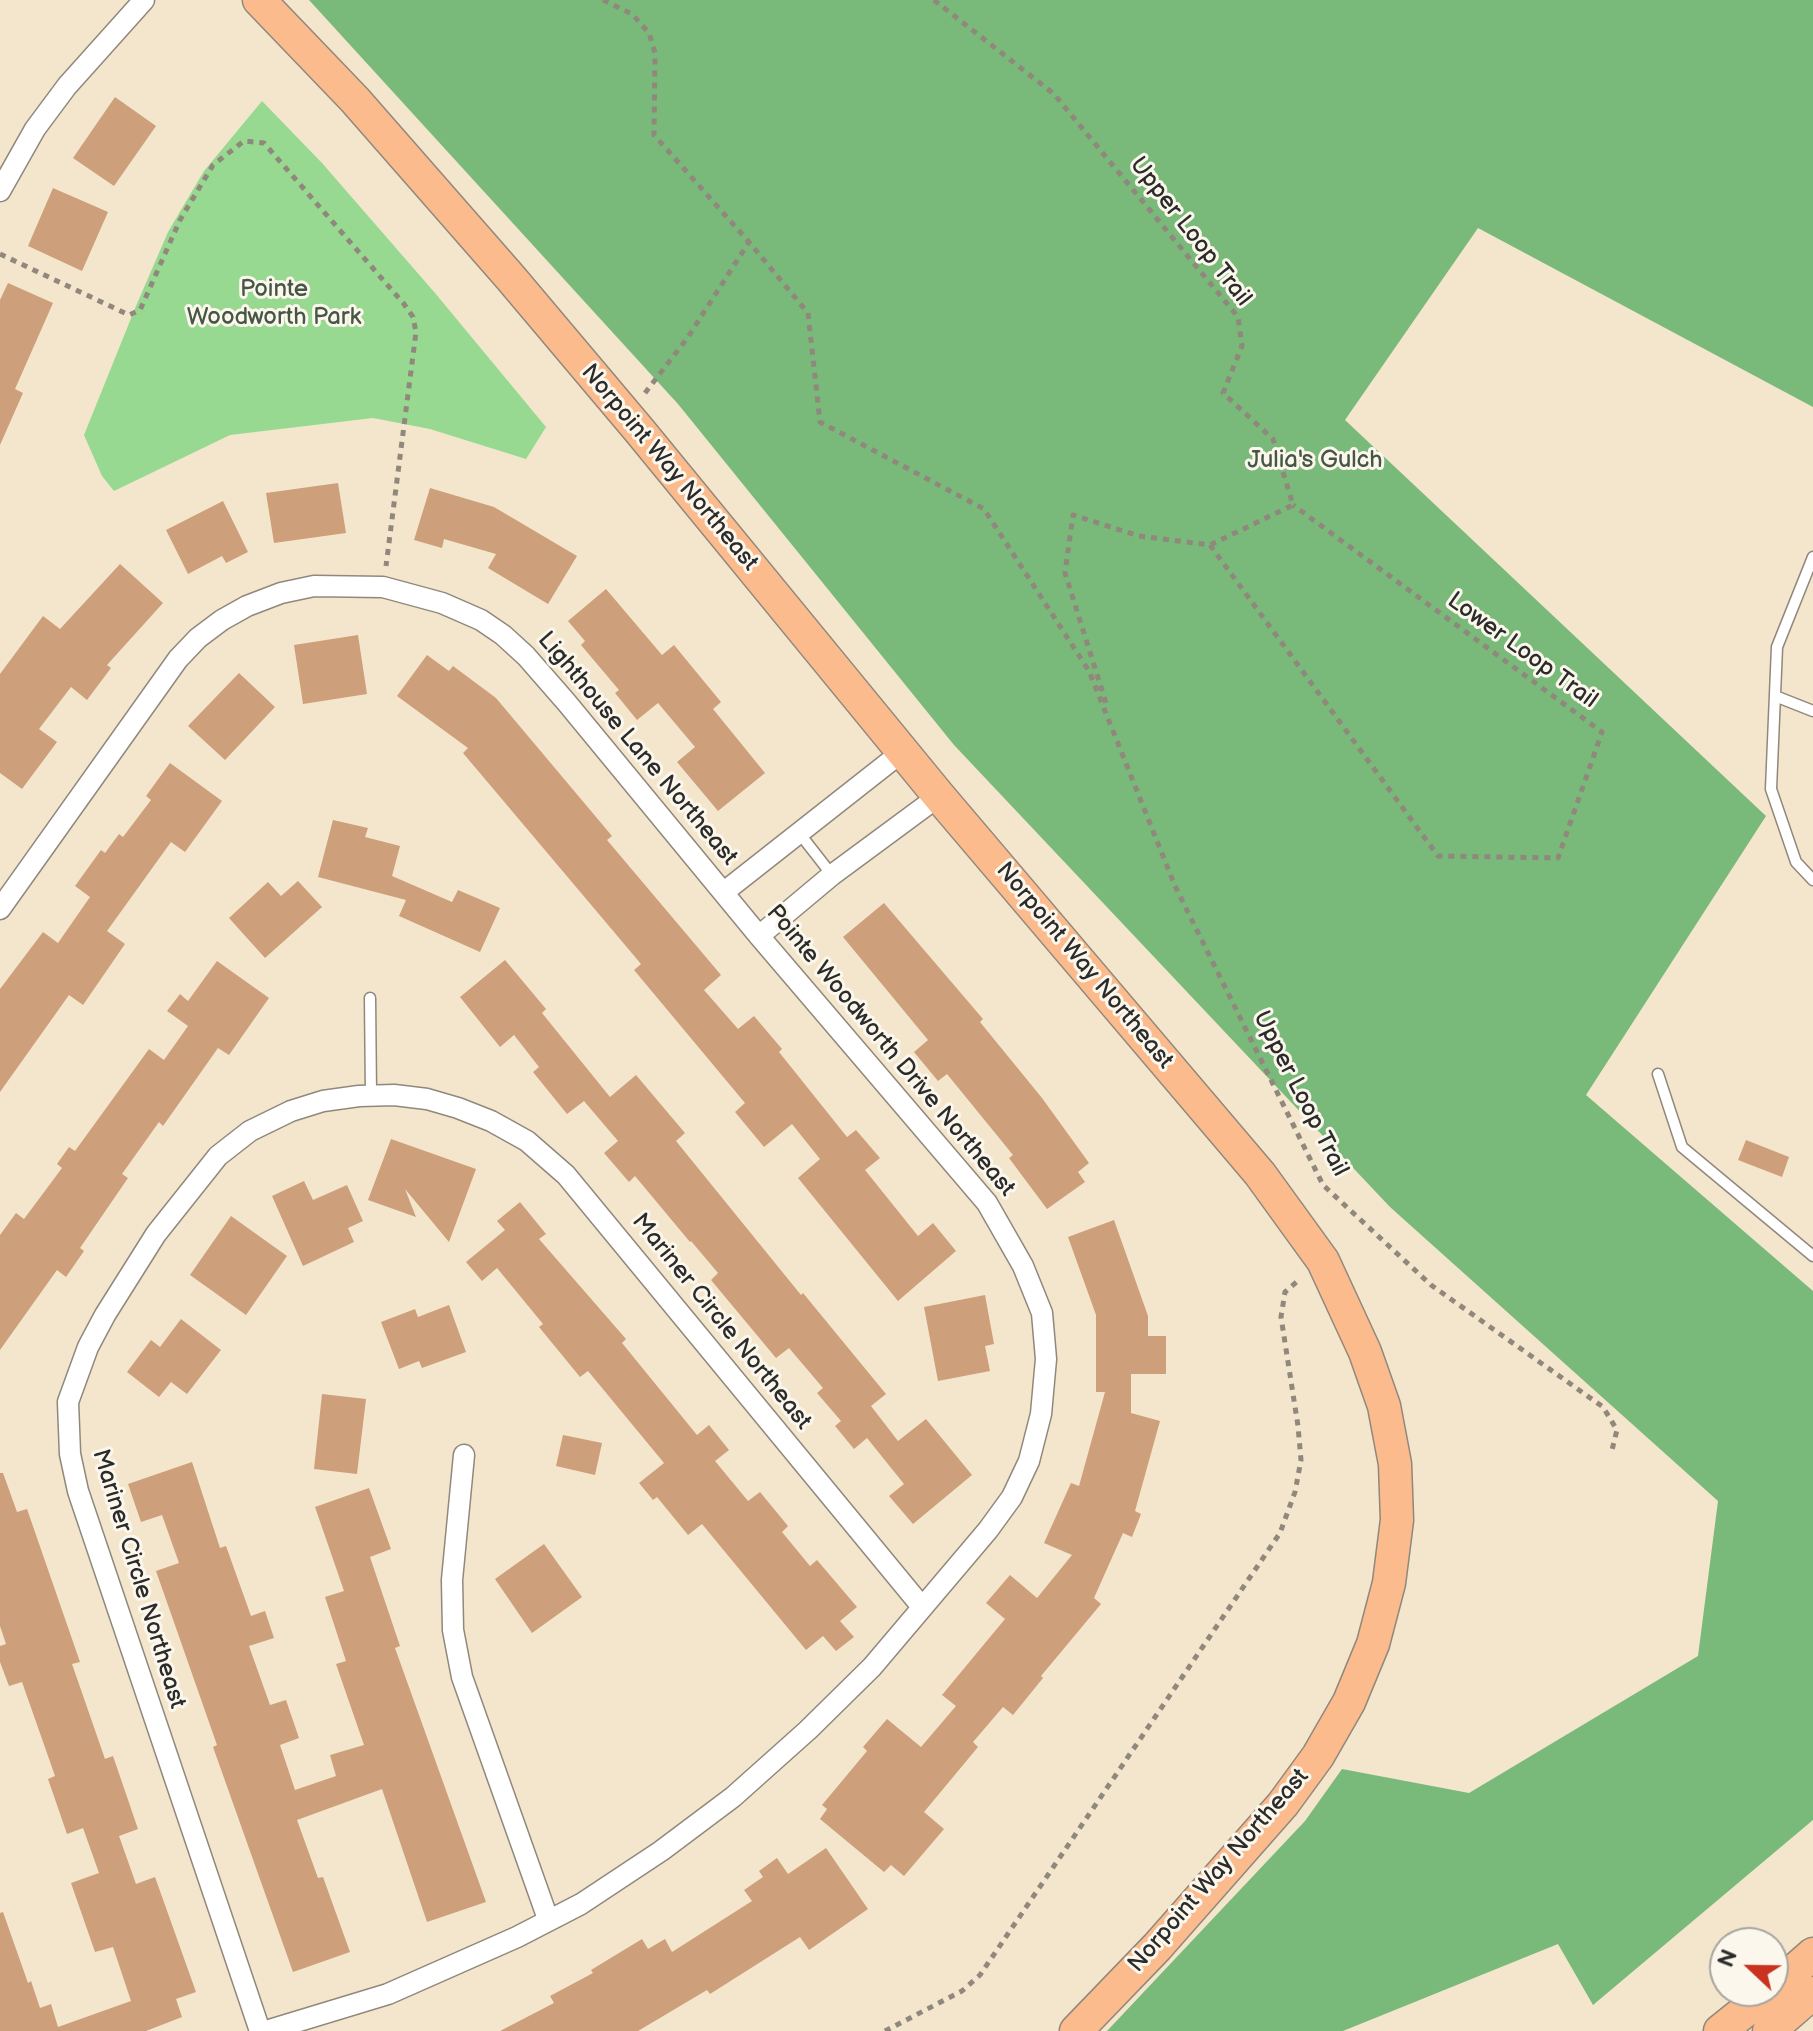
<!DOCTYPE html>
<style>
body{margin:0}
#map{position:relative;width:1813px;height:2031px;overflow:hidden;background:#f4e6cc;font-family:"Balsamiq Sans",sans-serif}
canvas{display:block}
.north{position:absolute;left:1709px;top:1927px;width:80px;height:80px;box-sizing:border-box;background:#fbf7ec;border:2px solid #a8a59f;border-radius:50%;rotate:292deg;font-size:22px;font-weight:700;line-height:32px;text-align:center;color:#2b2b2b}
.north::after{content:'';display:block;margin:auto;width:28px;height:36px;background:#c8321e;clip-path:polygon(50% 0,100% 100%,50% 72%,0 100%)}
</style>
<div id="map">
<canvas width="1813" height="2031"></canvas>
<div class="north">N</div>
</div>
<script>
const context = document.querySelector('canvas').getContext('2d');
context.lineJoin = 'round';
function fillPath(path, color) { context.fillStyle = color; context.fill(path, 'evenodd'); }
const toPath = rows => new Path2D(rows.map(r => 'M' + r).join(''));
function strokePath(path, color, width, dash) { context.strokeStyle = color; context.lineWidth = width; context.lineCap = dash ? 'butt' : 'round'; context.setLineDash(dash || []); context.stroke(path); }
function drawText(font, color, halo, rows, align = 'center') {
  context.font = font + ' "Balsamiq Sans",sans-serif'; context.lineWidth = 6; context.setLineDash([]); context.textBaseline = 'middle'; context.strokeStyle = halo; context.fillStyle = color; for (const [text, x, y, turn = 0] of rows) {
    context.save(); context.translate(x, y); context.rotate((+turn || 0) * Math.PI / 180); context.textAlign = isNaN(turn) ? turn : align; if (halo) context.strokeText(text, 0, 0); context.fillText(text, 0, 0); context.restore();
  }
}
const green = toPath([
 [262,101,322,163,435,293,546,427,526,459,430,429,373,418,230,435,114,491,102,476,84,435,136,306,168,232,204,171]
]);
const forest = toPath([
 [309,0,1813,0,1813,407,1478,228,1345,420,1766,816,1586,1095,1813,1291,1813,1820,1593,2005,1558,1944,1343,2031,1107,2031,1305,1821,1342,1769,1469,1793,1698,1656,1718,1501,1390,1207,954,745,678,404]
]);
const building = toPath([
 [115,97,156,126,114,186,73,158],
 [53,188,108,212,82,271,28,246],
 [8,283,53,303,15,389,23,393,0,445,0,300],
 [338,483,346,533,274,543,266,493],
 [430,488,494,507,577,556,548,604,488,568,496,554,444,539,442,548,414,540],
 [223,501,248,552,226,563,222,556,188,574,166,530],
 [120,564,163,603,107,665,111,668,87,700,71,687,39,729,57,742,22,789,0,773,0,674,43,616,60,629],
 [606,589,662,655,674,645,721,702,713,709,765,773,718,811,677,762,695,747,658,703,637,720,615,693,619,690,581,645,585,641,568,621],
 [358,635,367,694,303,704,294,645],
 [427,655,449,671,453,666,496,698,612,836,607,840,721,975,704,990,738,1029,754,1016,782,1049,779,1052,847,1137,856,1130,880,1158,865,1170,918,1236,933,1223,956,1251,898,1301,798,1178,820,1159,792,1124,764,1147,735,1112,745,1103,634,970,641,964,463,753,468,748,397,696],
 [239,673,275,707,225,760,188,726],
 [170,763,222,801,185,852,171,842,107,931,125,944,83,1005,69,995,0,1092,0,989,43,932,58,943,90,897,75,886,101,850,105,853,119,834,123,837,151,800,146,796],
 [333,820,368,828,365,837,400,846,392,876,452,902,458,890,500,908,480,952,399,916,406,900,318,877],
 [298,881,322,907,265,958,229,918,268,882,281,896],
 [884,903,983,1019,980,1022,1042,1098,1089,1163,1078,1172,1085,1182,1047,1209,1009,1158,1013,1155,947,1074,938,1081,914,1052,928,1040,843,937],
 [505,960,546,1009,542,1013,610,1097,636,1075,685,1133,676,1141,801,1295,803,1293,886,1394,871,1406,898,1441,926,1419,972,1475,913,1524,889,1496,904,1484,867,1438,854,1449,835,1426,841,1421,817,1393,823,1388,789,1348,776,1358,711,1280,718,1273,691,1241,690,1242,635,1176,629,1182,604,1153,618,1141,584,1101,567,1114,533,1072,539,1067,514,1035,500,1047,460,997],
 [217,961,269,998,229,1055,218,1048,163,1126,159,1122,122,1174,128,1178,80,1248,84,1251,66,1277,57,1270,0,1350,0,1235,16,1213,24,1219,62,1168,57,1164,69,1147,75,1151,149,1049,164,1060,188,1026,167,1011,180,994,188,1001],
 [391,1139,476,1169,449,1242,405,1189,416,1217,368,1200],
 [1746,1140,1789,1157,1782,1177,1738,1160],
 [304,1181,313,1200,347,1185,363,1221,348,1228,354,1242,303,1266,272,1196],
 [520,1202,546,1234,539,1239,626,1339,622,1343,697,1435,709,1425,729,1450,715,1461,748,1501,760,1492,788,1526,782,1532,810,1566,817,1560,857,1607,840,1621,854,1637,836,1651,823,1636,806,1650,702,1524,688,1535,657,1497,653,1500,639,1483,664,1463,588,1371,580,1377,539,1327,543,1324,497,1268,482,1281,466,1262,505,1230,497,1221],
 [231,1216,287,1256,246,1315,190,1275],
 [1114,1220,1148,1316,1148,1336,1166,1336,1166,1374,1131,1374,1131,1413,1160,1421,1135,1511,1141,1514,1132,1537,1123,1533,1094,1598,1101,1604,1041,1676,1043,1678,1013,1715,1003,1707,973,1742,978,1747,924,1812,944,1829,904,1876,891,1865,884,1872,820,1819,827,1809,822,1805,867,1751,863,1747,887,1719,921,1747,956,1706,942,1695,1005,1619,986,1603,1010,1575,1037,1598,1072,1555,1044,1543,1071,1483,1079,1486,1105,1392,1096,1392,1096,1315,1068,1237],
 [985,1295,994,1344,985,1346,990,1371,938,1381,924,1307],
 [449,1305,466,1352,422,1368,419,1361,399,1369,381,1322,415,1309,418,1317],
 [181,1319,221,1350,187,1394,171,1382,159,1397,127,1372,151,1340,160,1347],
 [322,1394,366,1399,357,1474,314,1469],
 [563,1435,602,1443,595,1475,556,1466],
 [192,1462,220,1548,226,1546,251,1616,265,1611,274,1638,249,1646,270,1705,286,1700,299,1738,280,1745,295,1790,336,1776,330,1755,364,1745,336,1664,346,1661,325,1597,344,1591,315,1507,369,1488,391,1549,370,1557,400,1646,395,1648,486,1902,427,1922,382,1789,297,1820,318,1878,323,1877,350,1952,293,1972,213,1747,217,1745,156,1571,179,1563,162,1515,141,1522,128,1484],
 [0,1473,3,1473,17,1512,27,1509,80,1662,72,1664,105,1759,113,1756,138,1829,119,1836,136,1884,155,1877,196,1992,176,1999,182,2017,146,2031,0,2031,0,1913,3,1912,28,1983,31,1981,40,2008,51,2004,58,2027,131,2001,113,1947,95,1952,71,1883,99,1873,83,1828,67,1834,48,1779,55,1776,22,1682,9,1686,0,1662,0,1646,6,1644,0,1626],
 [544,1544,582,1597,532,1633,495,1579],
 [826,1848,868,1909,809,1950,800,1937,710,1994,707,1990,638,2031,500,2031,554,2003,550,1996,593,1973,591,1970,642,1939,648,1949,665,1939,672,1952,752,1901,744,1890,763,1877,759,1871,777,1858,788,1874]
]);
const path = toPath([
 [603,0,632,14,649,33,655,53,654,135,749,242,808,313,820,422,984,509,1089,671,1175,886,1323,1185,1431,1285,1603,1407,1617,1430,1612,1450],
 [934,0,1054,94,1238,317,1242,346,1223,393,1273,439,1293,505,1210,545,1139,536,1073,515,1065,573,1106,703],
 [0,254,129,315,140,310,180,220,213,165,244,141,264,143,404,304,413,317,416,332,386,566],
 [645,393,688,337,749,242],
 [1210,545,1438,856,1558,858,1602,732,1293,505],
 [885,2031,962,1991,980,1975,1280,1533,1295,1492,1301,1460,1298,1426,1281,1317,1285,1292,1300,1279]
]);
const lane = toPath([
 [1813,557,1777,647,1771,789,1796,862,1813,880],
 [1775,696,1813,711],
 [800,834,832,875],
 [370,998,371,1095],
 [1658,1074,1682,1147,1813,1256]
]);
const street = toPath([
 [0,191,35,129,67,86,144,0],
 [724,892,902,752],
 [0,909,178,659,198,638,222,620,247,606,281,593,314,586,383,587,442,603,481,620,503,635,526,656,567,703,759,936,987,1203,1023,1266,1042,1313,1046,1359,1041,1414,1029,1461,1012,1497,988,1530,872,1667,808,1730,733,1797,661,1851,581,1904,517,1937,388,1994,266,2031],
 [759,936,832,875,939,796],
 [464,1455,452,1580,453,1630,462,1677,548,1919],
 [260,2031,78,1491,70,1454,68,1402,88,1347,105,1315,156,1234,218,1156,250,1131,291,1111,323,1101,359,1096,394,1095,427,1099,458,1108,491,1121,527,1141,566,1175,922,1607]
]);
const primary = toPath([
 [259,0,355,100,510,277,639,430,939,796,1260,1174,1323,1261,1365,1352,1384,1406,1395,1464,1397,1520,1389,1583,1373,1644,1349,1702,1318,1756,1283,1804,1157,1947,1076,2031],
 [1773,1989,1813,1954],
 [1720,2031,1770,1991],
 [1769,2031,1813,1993]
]);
const streetNames = [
 ["Upper Loop Trail",1190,232,52],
 ["Norpoint Way Northeast",669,468,50],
 ["Lower Loop Trail",1522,651,36],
 ["Lighthouse Lane Northeast",637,749,50],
 ["Norpoint Way Northeast",1084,966,50],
 ["Pointe Woodworth Drive Northeast",890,1051,50],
 ["Upper Loop Trail",1300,1094,63],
 ["Mariner Circle Northeast",721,1322,51],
 ["Mariner Circle Northeast",138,1579,73],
 ["Norpoint Way Northeast",1219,1871,-49]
];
const parkNames = [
 ["Pointe",274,290],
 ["Woodworth Park",274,318],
 ["Julia's Gulch",1315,461]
];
fillPath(green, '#97d990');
fillPath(forest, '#79b97a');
fillPath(building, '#cd9f7a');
strokePath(lane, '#90887c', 13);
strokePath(street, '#90887c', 23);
strokePath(primary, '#90887c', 35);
strokePath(path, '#90887c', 5, [6, 6]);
strokePath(lane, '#fff', 10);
strokePath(street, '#fff', 20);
strokePath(primary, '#fbbb8d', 32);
drawText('24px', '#2b2b2b', '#fbf7ec', streetNames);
drawText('24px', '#465644', '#fbf7ec', parkNames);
</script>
